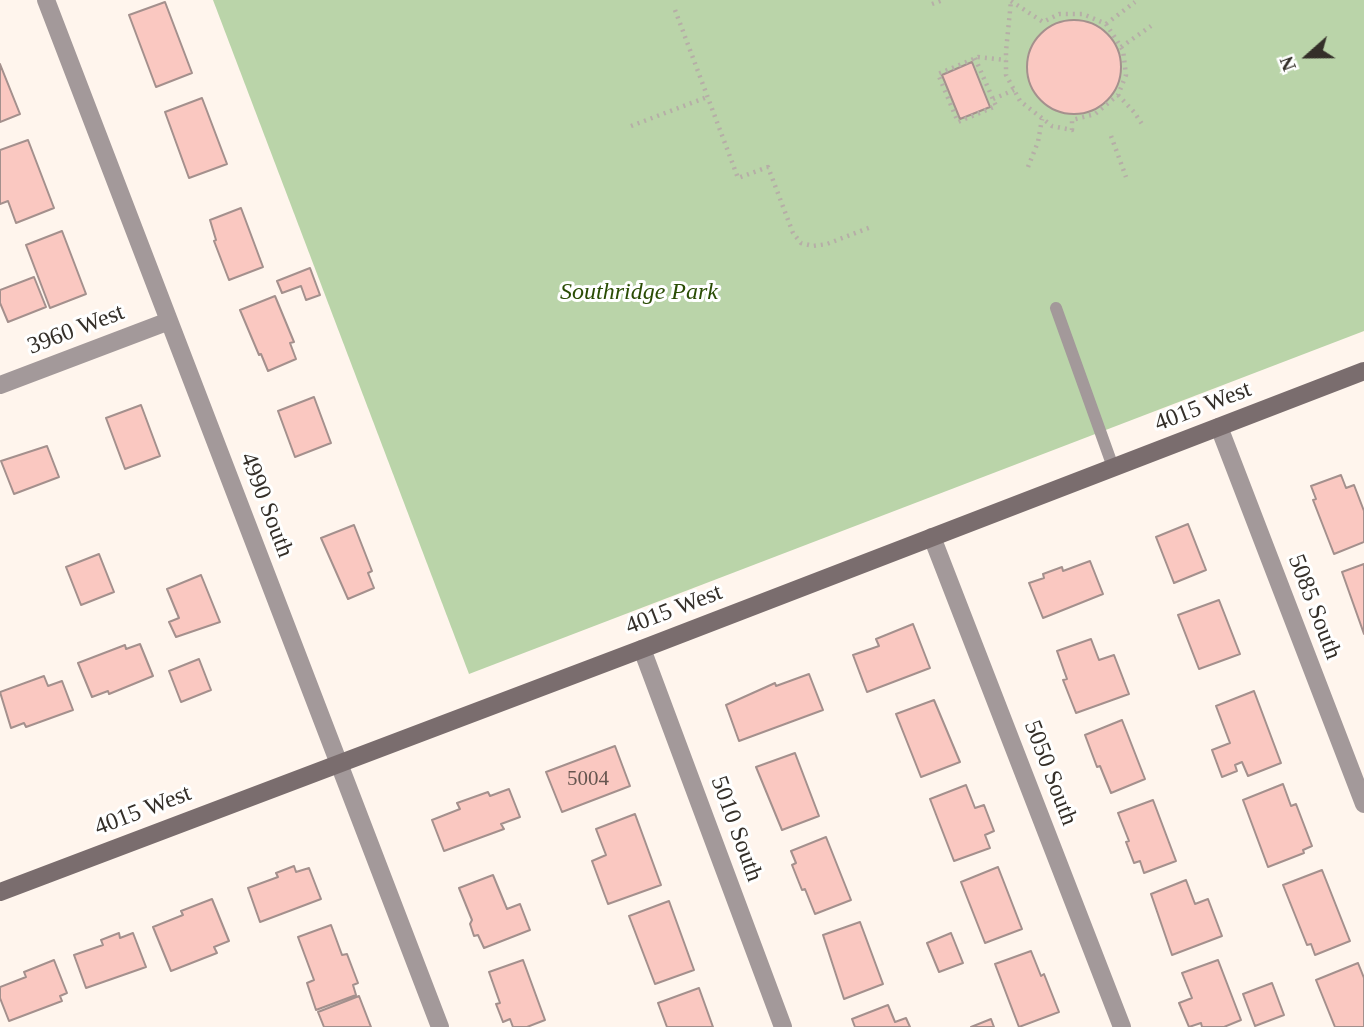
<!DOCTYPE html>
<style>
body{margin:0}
#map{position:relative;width:1364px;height:1027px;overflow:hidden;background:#fff5ed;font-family:"Times New Roman",serif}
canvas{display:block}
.north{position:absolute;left:1273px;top:21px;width:70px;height:70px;-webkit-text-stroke:5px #fff;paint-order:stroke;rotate:249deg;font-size:19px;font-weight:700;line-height:28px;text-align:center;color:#342f29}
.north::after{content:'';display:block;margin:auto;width:24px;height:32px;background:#342f29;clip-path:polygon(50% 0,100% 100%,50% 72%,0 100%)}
</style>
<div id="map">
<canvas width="1364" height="1027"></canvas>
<div class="north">N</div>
</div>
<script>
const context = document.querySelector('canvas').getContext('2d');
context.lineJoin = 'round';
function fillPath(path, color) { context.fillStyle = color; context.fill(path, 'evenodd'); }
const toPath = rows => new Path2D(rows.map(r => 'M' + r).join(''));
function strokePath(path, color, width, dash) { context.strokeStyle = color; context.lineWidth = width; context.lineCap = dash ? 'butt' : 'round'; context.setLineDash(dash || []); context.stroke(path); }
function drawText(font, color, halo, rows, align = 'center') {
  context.font = font + ' "Times New Roman",serif'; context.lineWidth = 6; context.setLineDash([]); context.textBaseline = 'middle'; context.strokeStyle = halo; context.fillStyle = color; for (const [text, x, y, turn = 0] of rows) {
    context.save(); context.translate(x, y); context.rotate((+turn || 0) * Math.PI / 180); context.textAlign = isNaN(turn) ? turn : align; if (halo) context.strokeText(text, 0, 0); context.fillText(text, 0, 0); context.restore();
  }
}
const green = toPath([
 [213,0,1364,0,1364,331,469,674]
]);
const building = toPath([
 [165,2,192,73,156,87,129,15,165,2],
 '1027 67a47 47 0 1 1 94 0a47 47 0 1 1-94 0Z',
 [972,62,990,107,960,119,942,75,972,62],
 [0,64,20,114,0,122,0,64],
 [202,98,227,164,189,178,165,112,202,98],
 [28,140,54,208,16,223,8,201,0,204,0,150,28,140],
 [241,208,263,267,229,280,214,241,216,240,210,220,241,208],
 [62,231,86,294,50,308,26,245,62,231],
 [310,268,320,295,306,300,301,286,282,293,277,281,310,268],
 [34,277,46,307,8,322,0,303,0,290,34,277],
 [275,296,294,342,290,343,296,359,268,371,261,354,259,355,240,310,275,296],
 [314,397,331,443,295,457,278,411,314,397],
 [141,405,160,456,125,469,106,418,141,405],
 [47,446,59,477,14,494,1,461,47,446],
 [1341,475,1346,488,1354,485,1364,511,1364,542,1334,554,1313,500,1316,499,1311,486,1341,475],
 [1188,524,1206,570,1174,583,1156,537,1188,524],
 [354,525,372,571,368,573,374,588,348,599,321,538,354,525],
 [99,554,114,592,81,605,66,567,99,554],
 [1090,561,1103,594,1043,618,1029,583,1044,578,1043,574,1062,567,1063,571,1090,561],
 [1364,564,1364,634,1342,572,1364,564],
 [201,575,220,622,176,637,169,622,179,618,167,589,201,575],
 [1219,600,1240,654,1199,669,1178,615,1219,600],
 [913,624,930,668,867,692,853,655,879,646,876,639,913,624],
 [1091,639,1099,660,1114,655,1129,694,1076,713,1063,680,1067,679,1057,651,1091,639],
 [140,644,153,676,109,694,108,691,92,697,78,663,125,645,126,649,140,644],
 [199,659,211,690,181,702,169,671,199,659],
 [809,674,823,710,739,741,726,705,775,683,776,686,809,674],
 [44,676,48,686,62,681,73,710,26,727,24,723,11,728,0,692,44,676],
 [1254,691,1281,763,1248,776,1242,762,1235,765,1237,771,1222,777,1212,750,1230,743,1216,706,1254,691],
 [934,700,960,762,921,777,896,714,934,700],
 [1122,720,1145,779,1111,793,1100,766,1097,767,1085,735,1122,720],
 [615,746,630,786,562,812,546,772,615,746],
 [795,753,819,816,782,830,756,767,795,753],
 [1283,784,1291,806,1296,804,1312,846,1303,850,1304,853,1268,867,1243,800,1283,784],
 [966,785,975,808,984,805,994,831,985,835,990,848,954,861,930,799,966,785],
 [509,789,520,817,501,824,504,829,444,851,432,820,460,809,457,803,488,792,490,796,509,789],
 [1153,800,1176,861,1144,873,1140,861,1134,863,1126,842,1129,841,1118,813,1153,800],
 [635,814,661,885,608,904,592,861,606,855,596,829,635,814],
 [826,837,851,900,815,914,805,889,802,890,792,865,796,863,791,851,826,837],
 [294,866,296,872,309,868,321,899,260,922,248,888,278,877,276,873,294,866],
 [998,867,1022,929,985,943,961,882,998,867],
 [1322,870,1350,941,1315,955,1311,944,1307,945,1283,885,1322,870],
 [493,875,507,909,520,904,530,930,484,948,478,935,474,936,470,924,472,920,459,888,493,875],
 [1186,880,1195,904,1208,899,1222,936,1172,955,1151,894,1186,880],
 [212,899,229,941,214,947,217,953,171,971,153,927,183,915,181,911,212,899],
 [669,901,694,970,655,984,629,916,669,901],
 [860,922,883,984,844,999,823,935,860,922],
 [331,925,342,955,347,954,358,983,353,985,356,995,316,1010,307,983,314,980,298,937,331,925],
 [119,933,120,938,133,933,146,967,86,988,74,955,103,945,101,940,119,933],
 [951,933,963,963,939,972,927,943,951,933],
 [1031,951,1041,976,1044,974,1059,1012,1019,1027,995,964,1031,951],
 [54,960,67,993,60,996,62,1001,9,1021,0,998,0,987,26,977,24,972,54,960],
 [523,960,545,1020,527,1027,513,1027,510,1019,503,1022,496,1004,500,1003,489,972,523,960],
 [1218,960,1241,1020,1224,1027,1202,1027,1201,1023,1189,1027,1179,1003,1192,998,1182,973,1218,960],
 [1358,963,1364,978,1364,1027,1335,1027,1316,980,1358,963],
 [1272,983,1284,1015,1255,1026,1243,994,1272,983],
 [699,988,713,1027,667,1027,658,1003,699,988],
 [359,996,371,1027,324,1027,318,1012,359,996],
 [888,1005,895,1022,906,1018,910,1027,855,1027,852,1019,888,1005],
 [991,1019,994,1027,971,1027,991,1019]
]);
const path = toPath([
 [1011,1,1043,22,1059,14,1083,14,1106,24,1123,50,1126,75,1118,95,1095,114,1072,120,1072,130,1052,126,1020,101,1006,75,1006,51,1011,1,1011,0],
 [932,4,943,0],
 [675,10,738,178,768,167,793,233,801,243,813,246,827,244,871,227],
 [1106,24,1135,2],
 [1121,47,1151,26],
 [975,58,996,106,958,122,938,74,978,57,1006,60],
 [1118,95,1134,112,1142,124],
 [993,99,1014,90],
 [631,126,707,97],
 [1111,136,1126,177],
 [1028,167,1038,142,1042,119]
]);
const lane = toPath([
 [1056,308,1113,467]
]);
const street = toPath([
 [46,0,440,1027],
 [0,385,169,321],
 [1219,427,1364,804],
 [932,537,1122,1027],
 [642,649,783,1027]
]);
const secondary = toPath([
 [0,892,642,649,1364,371]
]);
const numberNames = [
 ["5004",588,779]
];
const parkNames = [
 ["Southridge Park",639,293]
];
const streetNames = [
 ["3960 West",76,330,-21],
 ["4015 West",1203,407,-21],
 ["4990 South",266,505,69],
 ["5085 South",1314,607,69],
 ["4015 West",674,610,-21],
 ["5050 South",1050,773,69],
 ["4015 West",143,811,-21],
 ["5010 South",736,829,70]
];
fillPath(green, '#bad4a9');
fillPath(building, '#fac8c1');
strokePath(building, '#a4908d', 2);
strokePath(path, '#b6aea7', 4.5, [2, 5]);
strokePath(lane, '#a3999a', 12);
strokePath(street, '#a3999a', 18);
strokePath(secondary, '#7a6d6e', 18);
drawText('21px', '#66554f', null, numberNames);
drawText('italic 24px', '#2a4c04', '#fff', parkNames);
drawText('24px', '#342f29', '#fff', streetNames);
</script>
